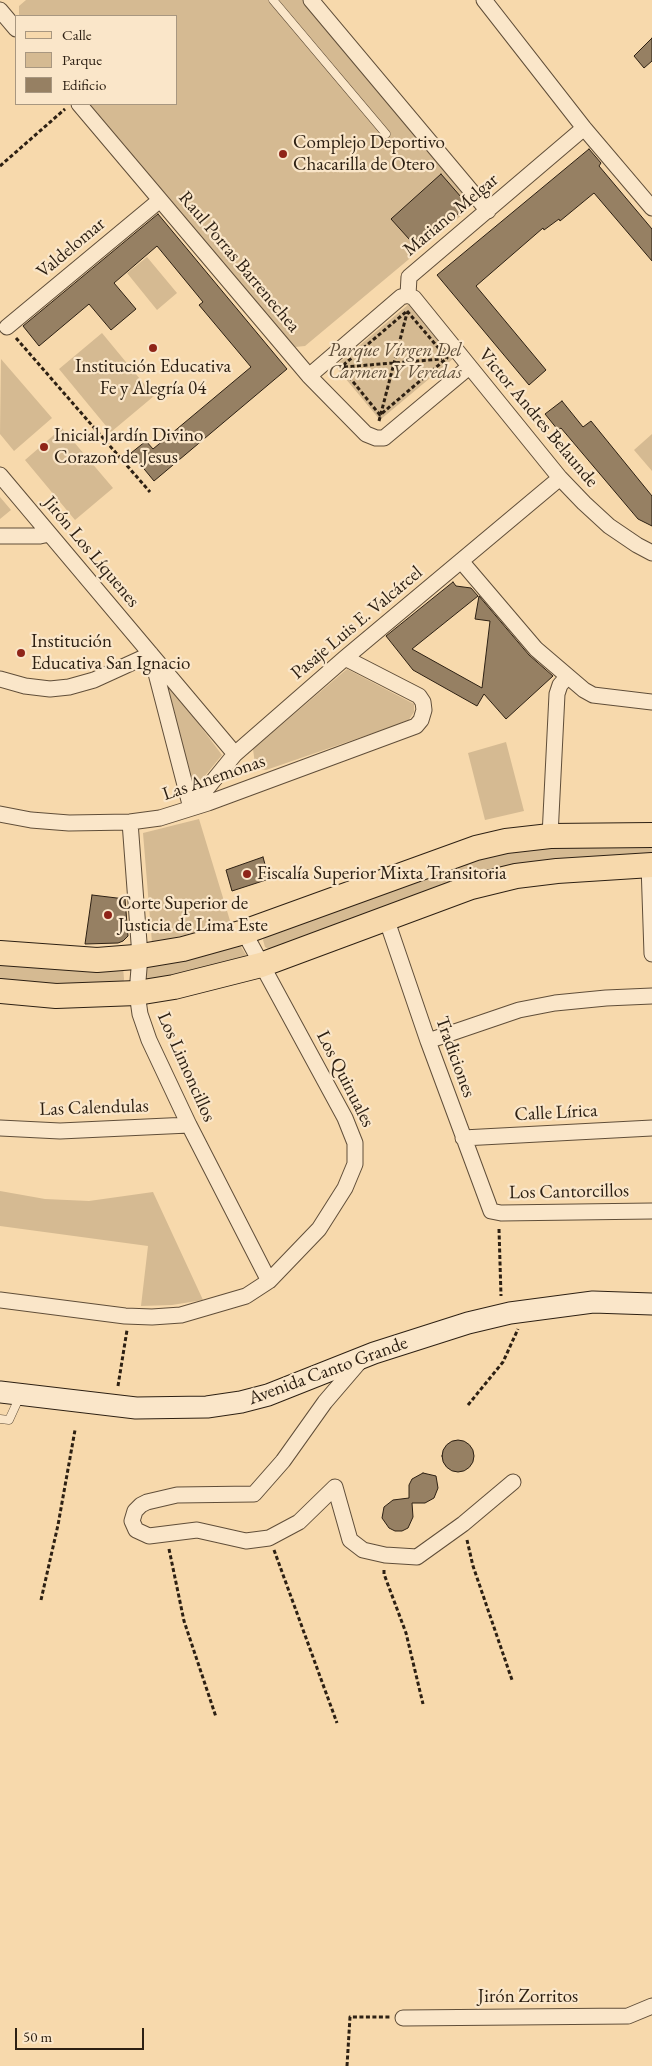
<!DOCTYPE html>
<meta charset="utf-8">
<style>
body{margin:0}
#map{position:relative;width:652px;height:2066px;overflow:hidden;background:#f7d9ac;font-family:"EB Garamond",serif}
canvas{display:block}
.legend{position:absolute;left:15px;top:15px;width:162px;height:90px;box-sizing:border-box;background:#fae6c9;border:1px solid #a89780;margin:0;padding:6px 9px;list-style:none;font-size:15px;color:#2d2013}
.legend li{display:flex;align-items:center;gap:10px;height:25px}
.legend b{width:25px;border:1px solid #a89780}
.scale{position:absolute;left:15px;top:2028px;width:129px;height:22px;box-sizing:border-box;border:2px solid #2d2013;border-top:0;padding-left:6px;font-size:15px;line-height:18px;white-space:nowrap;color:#2d2013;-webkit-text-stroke:4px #fae6c9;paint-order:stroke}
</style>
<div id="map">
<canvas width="652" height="2066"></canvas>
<ul class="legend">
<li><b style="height:6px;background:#f7d9ac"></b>Calle</li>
<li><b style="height:14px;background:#d5ba92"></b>Parque</li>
<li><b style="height:14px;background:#968063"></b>Edificio</li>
</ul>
<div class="scale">50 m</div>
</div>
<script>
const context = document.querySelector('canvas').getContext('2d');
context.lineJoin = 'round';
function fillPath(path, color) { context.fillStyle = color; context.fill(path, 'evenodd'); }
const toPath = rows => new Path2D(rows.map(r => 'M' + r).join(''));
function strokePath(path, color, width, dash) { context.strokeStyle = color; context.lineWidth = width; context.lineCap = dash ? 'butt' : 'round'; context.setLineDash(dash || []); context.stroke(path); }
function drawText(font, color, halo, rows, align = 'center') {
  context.font = font + ' "EB Garamond",serif'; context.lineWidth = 4.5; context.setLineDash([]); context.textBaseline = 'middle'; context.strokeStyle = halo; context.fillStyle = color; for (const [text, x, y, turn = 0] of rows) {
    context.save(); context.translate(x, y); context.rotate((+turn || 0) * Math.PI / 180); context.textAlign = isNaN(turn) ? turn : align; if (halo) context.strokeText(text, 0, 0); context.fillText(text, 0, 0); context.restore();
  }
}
const green = toPath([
 [26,0,305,0,475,204,305,346,295,347,90,104,176,104,176,16,19,16,19,6],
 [147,257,177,293,157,310,127,273],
 [409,304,454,358,380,420,335,366],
 [102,333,154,396,111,432,59,369],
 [1,359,52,418,14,451,0,434],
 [62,428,113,488,75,520,25,460],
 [652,434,652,471,634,450],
 [0,497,11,510,0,519],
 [347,669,414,704,414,712,408,721,266,770,259,769,255,764,253,749],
 [162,675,222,755,195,788],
 [506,742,524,811,485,820,468,753],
 [199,819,231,924,152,943,143,833],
 [652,844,652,856,589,857,521,863,498,868,270,950,265,947,263,940,268,933,497,854,522,849],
 [240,945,246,955,246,960,149,983,146,979,146,965],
 [0,961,123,966,124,979,123,985,96,988,0,981],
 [0,1191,45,1199,89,1201,153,1192,203,1300,172,1305,141,1306,148,1246,0,1226]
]);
const building = toPath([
 [652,38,652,61,644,68,634,56,652,38],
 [589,149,601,163,599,166,652,229,652,261,594,193,560,221,559,219,544,230,543,228,476,286,546,370,529,385,437,275,589,149],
 [441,174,468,205,418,249,391,219,441,174],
 [158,214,287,369,154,481,131,453,146,441,153,449,251,367,199,305,203,302,157,246,114,283,136,309,111,330,89,304,39,346,23,326,158,214],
 [562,401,583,427,591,421,652,496,652,526,638,519,561,428,558,430,545,414,562,401],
 [453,582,456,586,471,588,478,596,412,649,482,688,490,621,475,619,479,596,529,655,553,676,506,719,484,694,477,706,413,670,386,636,453,582],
 [263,857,269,879,232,891,226,870,263,857],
 [92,895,125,899,128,936,123,941,118,943,85,944,92,895],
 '442 1456a16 16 0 1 1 32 0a16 16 0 1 1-32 0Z',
 [423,1473,436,1476,438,1488,434,1498,425,1503,412,1503,413,1517,408,1528,402,1531,395,1531,389,1528,382,1518,384,1507,393,1500,409,1498,409,1485,412,1479,423,1473]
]);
const path = toPath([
 [0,166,65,109],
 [407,311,447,358,380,415,341,367,407,311],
 [16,338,150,492],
 [344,367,442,359],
 [379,421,407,313],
 [499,1229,501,1296],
 [118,1386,127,1330],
 [468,1405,503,1362,518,1329],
 [467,1540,473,1566,512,1680],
 [169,1549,184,1621,216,1717],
 [274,1550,337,1723],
 [384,1570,384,1574,406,1633,423,1704],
 [41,1600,58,1525,75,1430],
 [347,2066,350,2017,390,2017]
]);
const lane = toPath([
 [273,0,386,134],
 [0,1419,9,1420,20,1396]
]);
const street = toPath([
 [311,0,488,211],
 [484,0,584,128,652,208],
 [0,10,16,29],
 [79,104,309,376,366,434,376,438,384,438,469,367],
 [408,295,414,298,560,478,584,503,609,526,637,545,652,553],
 [408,295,409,277,584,128],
 [7,327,160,200],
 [309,376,401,297,408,295],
 [0,475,235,754],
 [0,536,40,536,49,534],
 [461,561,536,649,584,690,593,695,652,702],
 [0,679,25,686,50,689,69,687,94,680,151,654,191,808],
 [191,808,235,754,345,658,560,478],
 [0,814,31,820,69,823,130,822,160,818,208,803,416,726,421,720,424,710,423,702,419,696,345,658],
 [130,822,140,956,137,993,140,1014,149,1040,189,1125,269,1281],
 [550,836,557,694,560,685,567,677],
 [649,865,652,954],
 [386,918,428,1041,491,1211,501,1213,652,1211],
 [428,1041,519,1010,555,1003,606,998,652,996],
 [0,1128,60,1131,189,1125],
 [463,1138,652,1128],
 [0,1300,125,1316,152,1317,181,1315,246,1296,269,1281,319,1229,345,1188,355,1164,355,1143,345,1118,244,932],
 [361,1360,325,1402,283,1461,254,1494,177,1495,147,1502,141,1505,135,1511,132,1521,136,1530,149,1536,197,1530,246,1541,269,1538,299,1522,335,1487,350,1540,363,1550,385,1555,417,1557,463,1524,513,1482],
 [403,2018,628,2016,652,2006]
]);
const secondary = toPath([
 [0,1392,136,1408,207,1407,241,1402,268,1395,374,1353,468,1323,510,1313,593,1302,652,1304]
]);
const primary = toPath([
 [0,953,97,960,135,957,183,949,244,932,476,848,506,841,550,836,652,835],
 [0,991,56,996,137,993,174,987,261,965,471,887,516,876,557,871,652,865]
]);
const markers = [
 [283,154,5,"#8f2418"],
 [153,348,5,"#8f2418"],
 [44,447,5,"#8f2418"],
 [21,653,5,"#8f2418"],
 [247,874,5,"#8f2418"],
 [108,915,5,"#8f2418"]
];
const poiNames = [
 ["Complejo Deportivo",293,143],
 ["Chacarilla de Otero",293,165],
 ["Institución Educativa",153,367,"center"],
 ["Fe y Alegría 04",153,389,"center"],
 ["Inicial Jardín Divino",54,436],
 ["Corazon de Jesus",54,458],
 ["Institución",31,642],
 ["Educativa San Ignacio",31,664],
 ["Fiscalía Superior Mixta Transitoria",257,874],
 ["Corte Superior de",118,904],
 ["Justicia de Lima Este",118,926]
];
const streetNames = [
 ["Mariano Melgar",451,215,-40],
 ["Valdelomar",71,248,-40],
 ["Raul Porras Barrenechea",239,262,50],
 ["Victor Andres Belaunde",538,418,50],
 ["Jirón Los Líquenes",91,552,50],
 ["Pasaje Luis E. Valcárcel",357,623,-40],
 ["Las Anemonas",214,778,-19],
 ["Tradiciones",455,1057,70],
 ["Los Limoncillos",186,1067,66],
 ["Los Quinuales",345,1079,63],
 ["Las Calendulas",94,1108,-2],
 ["Calle Lírica",556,1113,-3],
 ["Los Cantorcillos",569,1192,-1],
 ["Avenida Canto Grande",328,1371,-20],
 ["Jirón Zorritos",528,1997]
];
const parkNames = [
 ["Parque Vírgen Del",395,351],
 ["Carmen Y Veredas",395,373]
];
fillPath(green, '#d5ba92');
fillPath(building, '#968063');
strokePath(building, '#2d2013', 1);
strokePath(lane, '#604e39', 9);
strokePath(street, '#604e39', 17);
strokePath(secondary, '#2d2013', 23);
strokePath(primary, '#2d2013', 26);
strokePath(path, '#2d2013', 3, [4, 2.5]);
strokePath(lane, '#fae6c9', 8);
strokePath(street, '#fae6c9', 15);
strokePath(secondary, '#fae6c9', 21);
strokePath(primary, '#f7d9ac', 24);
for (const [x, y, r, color] of markers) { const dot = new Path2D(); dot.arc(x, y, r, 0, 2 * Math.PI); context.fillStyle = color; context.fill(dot); strokePath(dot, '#fae6c9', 2); }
drawText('19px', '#2d2013', '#fae6c9', poiNames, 'left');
drawText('19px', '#2d2013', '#fae6c9', streetNames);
drawText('italic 19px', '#5f4e39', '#fae6c9', parkNames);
</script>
